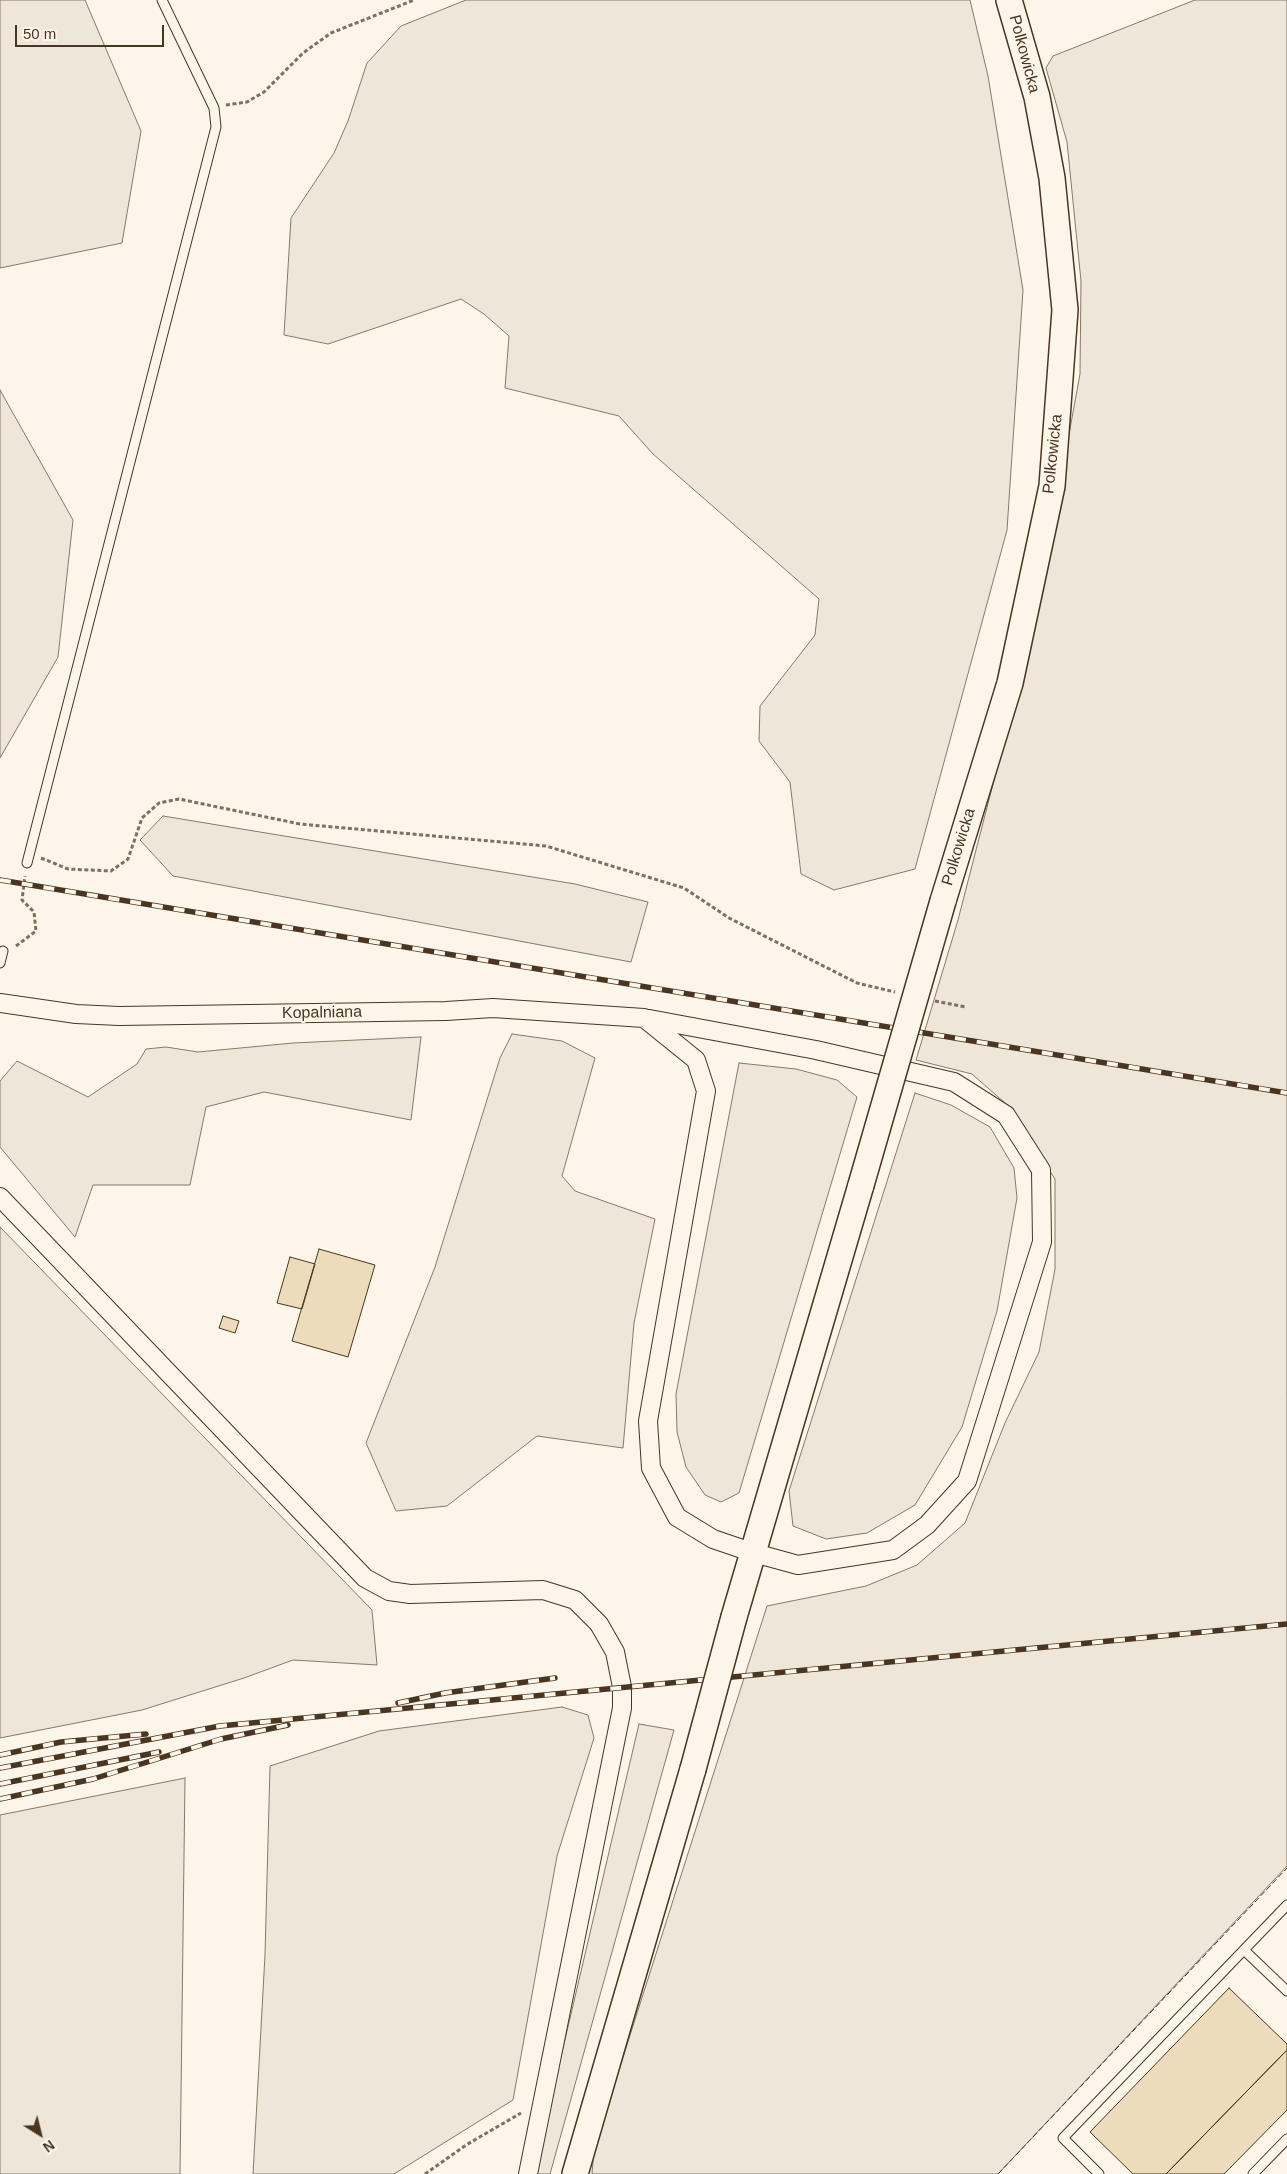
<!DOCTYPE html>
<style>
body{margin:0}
#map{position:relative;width:1287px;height:2174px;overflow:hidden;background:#fbf6e9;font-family:Arial,sans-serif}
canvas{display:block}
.north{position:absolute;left:15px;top:2109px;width:50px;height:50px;-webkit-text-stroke:4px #fbf6e9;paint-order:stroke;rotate:144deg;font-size:14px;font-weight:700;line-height:20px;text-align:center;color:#4a3520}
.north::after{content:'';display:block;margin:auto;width:18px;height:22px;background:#4a3520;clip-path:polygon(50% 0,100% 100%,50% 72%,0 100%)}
.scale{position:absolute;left:15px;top:25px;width:149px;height:22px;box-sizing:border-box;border:2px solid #4a3520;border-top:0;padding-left:6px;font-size:15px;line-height:18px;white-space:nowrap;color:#4a3520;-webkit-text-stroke:4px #fbf6e9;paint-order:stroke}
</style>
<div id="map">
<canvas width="1287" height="2174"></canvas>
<div class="north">N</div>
<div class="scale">50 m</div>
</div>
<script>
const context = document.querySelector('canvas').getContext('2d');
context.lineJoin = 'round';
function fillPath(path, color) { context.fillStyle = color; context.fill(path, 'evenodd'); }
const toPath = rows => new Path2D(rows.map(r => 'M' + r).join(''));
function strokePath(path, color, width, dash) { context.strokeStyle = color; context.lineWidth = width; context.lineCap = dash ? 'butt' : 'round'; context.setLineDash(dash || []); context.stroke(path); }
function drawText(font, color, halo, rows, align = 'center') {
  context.font = font + ' Arial,sans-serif'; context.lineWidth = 4; context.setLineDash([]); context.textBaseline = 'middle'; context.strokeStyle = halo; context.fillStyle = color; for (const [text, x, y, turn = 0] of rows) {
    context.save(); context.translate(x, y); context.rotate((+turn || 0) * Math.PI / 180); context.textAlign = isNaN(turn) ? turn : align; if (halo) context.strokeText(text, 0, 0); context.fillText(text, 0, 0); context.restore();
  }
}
const green = toPath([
 [0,0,85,0,141,131,122,243,0,268,0,0],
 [466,0,970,0,988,76,1023,290,1007,530,915,869,834,890,801,874,790,782,759,741,760,706,815,635,819,599,653,454,619,416,505,388,509,336,484,314,461,299,328,344,284,335,291,218,334,153,348,121,367,63,401,26,466,0],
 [1195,0,1287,0,1287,1866,998,2174,592,2174,594,2148,767,1606,866,1586,917,1565,965,1523,1005,1423,1039,1352,1055,1269,1055,1179,1005,1103,972,1074,916,1060,958,920,1001,753,1049,544,1080,374,1081,281,1067,142,1046,68,1053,56,1195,0],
 [0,390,73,520,58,657,0,758,0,390],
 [163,816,575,884,648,902,631,962,173,876,140,840,163,816],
 [512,1034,562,1041,595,1058,562,1176,575,1191,655,1219,634,1323,623,1448,537,1436,447,1506,396,1511,366,1443,435,1267,500,1058,512,1034],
 [421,1037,411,1120,264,1092,206,1107,190,1185,93,1185,75,1237,0,1147,0,1081,17,1061,88,1097,137,1064,146,1049,166,1047,198,1052,293,1043,421,1037],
 [739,1063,796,1069,837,1080,857,1097,739,1493,721,1502,705,1495,686,1467,677,1432,676,1394,739,1063],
 [915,1093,951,1105,990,1127,1014,1168,1017,1198,997,1311,962,1427,915,1505,867,1533,826,1539,793,1526,789,1491,915,1093],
 [0,1227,372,1610,377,1665,293,1660,244,1678,142,1710,0,1738,0,1227],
 [562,1707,588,1715,594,1738,557,1856,513,2100,394,2174,253,2174,265,1955,270,1766,379,1731,562,1707],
 [639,1724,674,1730,550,2174,537,2174,552,2095,639,1724],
 [185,1778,180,2174,0,2174,0,1815,185,1778]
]);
const building = toPath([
 [319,1249,375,1265,348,1357,292,1341,319,1249],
 [290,1257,315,1264,302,1309,277,1303,290,1257],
 [223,1316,239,1321,235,1333,219,1328,223,1316],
 [1229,1988,1287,2044,1287,2050,1166,2174,1133,2174,1090,2132,1229,1988],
 [1287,2050,1287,2110,1224,2174,1166,2174,1287,2050]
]);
const path = toPath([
 [226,105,247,102,264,92,303,53,331,33,414,0],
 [41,858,68,869,111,871,128,859,142,818,159,803,179,799,300,824,546,846,684,888,729,918,857,983,895,992],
 [16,946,36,931,34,912,22,900,25,876],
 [935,1001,966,1007],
 [425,2174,466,2145,521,2113]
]);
const lane = toPath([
 [27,863,216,127,214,108,162,0],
 [0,963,3,951],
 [1244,1950,1287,1991],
 [1099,2174,1063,2138,1287,1905],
 [1253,2174,1287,2139]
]);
const street = toPath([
 [0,1003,76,1014,119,1016,446,1011,493,1008,644,1018,816,1050,954,1082,1006,1115,1041,1170,1042,1242,967,1481,927,1525,893,1550,798,1565,754,1553,713,1539,677,1517,651,1468,648,1421,706,1091,696,1060,644,1018],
 [0,1197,365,1578,389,1591,410,1594,543,1590,575,1600,599,1624,615,1652,622,1687,622,1708,528,2174]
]);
const secondary = toPath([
 [943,901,1010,683,1052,486,1065,310,1052,178,1037,97,1009,0],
 [734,1617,861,1185],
 [575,2174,693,1769]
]);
const rail = toPath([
 [0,880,1287,1093],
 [398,1703,445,1693,555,1678],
 [0,1755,61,1742,146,1734],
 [0,1768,220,1726,1287,1624],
 [0,1784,159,1752],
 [0,1799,93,1779,221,1739,288,1725]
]);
const secondaryBridge = toPath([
 [861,1185,943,901],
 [693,1769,734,1617]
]);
const fence = toPath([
 [998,2174,1287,1868]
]);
const streetNames = [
 ["Polkowicka",1024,54,75],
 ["Polkowicka",1053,454,-84],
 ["Polkowicka",959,847,-73],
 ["Kopalniana",322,1013,-1]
];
fillPath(green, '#ede6d9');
strokePath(green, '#887966', 1);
fillPath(building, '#ecdcbc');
strokePath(building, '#4a3520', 1);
strokePath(lane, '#4a3520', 11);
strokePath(street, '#4a3520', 20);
strokePath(secondary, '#4a3520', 28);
strokePath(path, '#7f6f5c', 3, [4, 2.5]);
strokePath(lane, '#fbf6e9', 9);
strokePath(street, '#fbf6e9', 18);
strokePath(secondary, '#fbf6e9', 25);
strokePath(rail, '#4a3520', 5.5);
strokePath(rail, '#fbf6e9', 4, [11]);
strokePath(secondaryBridge, '#4a3520', 28, []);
strokePath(secondaryBridge, '#fbf6e9', 25);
strokePath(fence, '#4a3520', 1, [6, 2.5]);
drawText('16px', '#4a3520', '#fbf6e9', streetNames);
</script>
